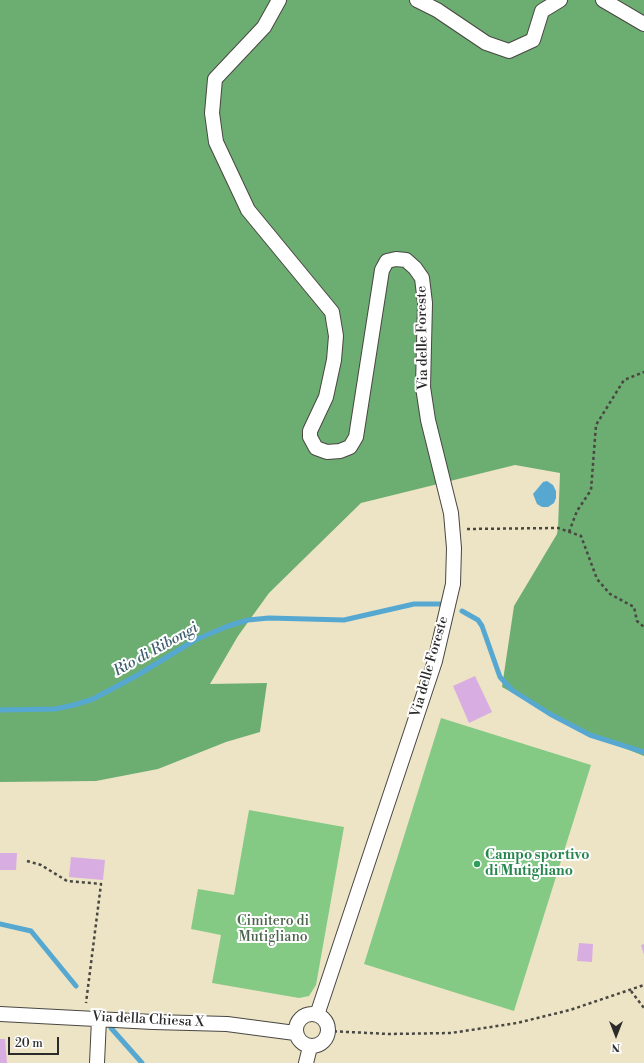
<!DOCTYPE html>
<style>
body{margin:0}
#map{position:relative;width:644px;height:1063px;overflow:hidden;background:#ede4c6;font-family:"Libre Bodoni",serif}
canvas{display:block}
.north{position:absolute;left:596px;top:1015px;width:40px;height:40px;-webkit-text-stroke:3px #fff;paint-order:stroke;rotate:180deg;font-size:11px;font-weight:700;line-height:16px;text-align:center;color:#2b2b2b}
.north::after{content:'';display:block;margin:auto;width:14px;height:18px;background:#2b2b2b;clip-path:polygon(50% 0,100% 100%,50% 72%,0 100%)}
.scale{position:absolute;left:8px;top:1037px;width:51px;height:18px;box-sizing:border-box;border:2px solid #2b2b2b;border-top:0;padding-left:5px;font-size:12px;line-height:14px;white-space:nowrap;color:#2b2b2b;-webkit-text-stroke:3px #fff;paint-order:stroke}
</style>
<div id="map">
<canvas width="644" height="1063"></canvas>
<div class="north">N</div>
<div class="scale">20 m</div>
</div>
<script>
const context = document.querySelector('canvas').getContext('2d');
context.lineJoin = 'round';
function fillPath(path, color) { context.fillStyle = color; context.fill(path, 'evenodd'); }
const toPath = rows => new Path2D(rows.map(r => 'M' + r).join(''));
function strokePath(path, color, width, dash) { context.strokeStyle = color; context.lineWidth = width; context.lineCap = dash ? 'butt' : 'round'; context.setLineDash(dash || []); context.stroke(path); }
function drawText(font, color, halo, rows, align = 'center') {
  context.font = font + ' "Libre Bodoni",serif'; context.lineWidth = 4; context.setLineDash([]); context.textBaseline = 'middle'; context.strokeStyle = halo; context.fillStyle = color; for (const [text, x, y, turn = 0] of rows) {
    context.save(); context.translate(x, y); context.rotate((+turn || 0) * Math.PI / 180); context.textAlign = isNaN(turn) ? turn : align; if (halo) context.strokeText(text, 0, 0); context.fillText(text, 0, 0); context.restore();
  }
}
const green = toPath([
 [441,718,591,765,514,1011,364,964],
 [249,810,344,827,316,985,309,996,299,998,212,983,221,935,191,929,198,889,234,895]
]);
const forest = toPath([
 [0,0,644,0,644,756,584,732,502,687,514,606,557,534,558,528,560,473,515,465,361,503,269,593,238,636,210,684,267,683,260,732,226,742,158,769,96,781,0,782]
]);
const water = toPath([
 [547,481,553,485,556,491,556,498,554,503,548,507,542,507,537,504,533,494,543,482]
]);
const stream = toPath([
 [462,611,478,620,482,626,500,677,512,690,550,714,590,735,644,752],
 [0,710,55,709,74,705,93,699,136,676,195,640,228,626,248,620,269,618,344,620,414,604,444,604],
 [0,924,31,931,76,986],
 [111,1028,142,1063]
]);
const building = toPath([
 [475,676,492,712,469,723,453,686],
 [0,853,17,853,16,870,0,870],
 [71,857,105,860,103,880,69,877],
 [579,943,593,944,592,962,577,961],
 [644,944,644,955,641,945],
 [0,1039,5,1039,7,1063,0,1063]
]);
const path = toPath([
 [467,529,558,528,581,536,597,579,610,594,634,607,637,621,644,627],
 [569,532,577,511,591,490,596,425,624,380,644,372],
 [27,861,41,865,67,881,101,884,86,1003],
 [631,991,644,1008],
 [328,1031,389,1034,451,1033,517,1023,570,1010,644,985]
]);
const street = toPath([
 [279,0,264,27,215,79,212,113,216,142,248,210,332,312,336,336,334,360,326,397,310,431,310,437,316,448,327,452,340,451,350,447,356,437,382,270,387,261,396,259,406,260,415,268,422,278,425,303,423,387,428,420,451,513,454,548,453,584,435,661,317,1015],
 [417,0,437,10,486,43,509,51,533,40,542,11,560,0],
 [603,0,644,24],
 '296 1030a16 16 0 1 1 32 0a16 16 0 1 1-32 0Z',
 [0,1014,153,1022,227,1024,295,1033],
 [97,1063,99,1019],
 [306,1063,310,1047]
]);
const markers = [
 [477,864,4,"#2e9e5b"]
];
const streetNames = [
 ["Via delle Foreste",423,338,-91],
 ["Via delle Foreste",430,667,-74],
 ["Via della Chiesa X",148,1020,3]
];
const leisureNames = [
 ["Campo sportivo",485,856],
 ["di Mutigliano",485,872]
];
const parkNames = [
 ["Cimitero di",273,922],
 ["Mutigliano",273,938]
];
const waterNames = [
 ["Rio di Ribongi",156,650,-29]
];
fillPath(green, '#85ca84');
fillPath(forest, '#6cae72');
fillPath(water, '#56a8d1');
strokePath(stream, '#56a8d1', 5);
fillPath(building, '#d8ade1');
strokePath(street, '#484742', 16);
strokePath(path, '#484742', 2.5, [3, 3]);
strokePath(street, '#fff', 14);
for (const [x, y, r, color] of markers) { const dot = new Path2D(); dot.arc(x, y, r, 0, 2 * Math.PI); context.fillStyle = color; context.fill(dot); strokePath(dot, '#fff', 1.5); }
drawText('14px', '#2b2b2b', '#fff', streetNames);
drawText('bold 14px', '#27864d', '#fff', leisureNames, 'left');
drawText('14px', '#4a634a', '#fff', parkNames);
drawText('italic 15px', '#3c5d6d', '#fff', waterNames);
</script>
